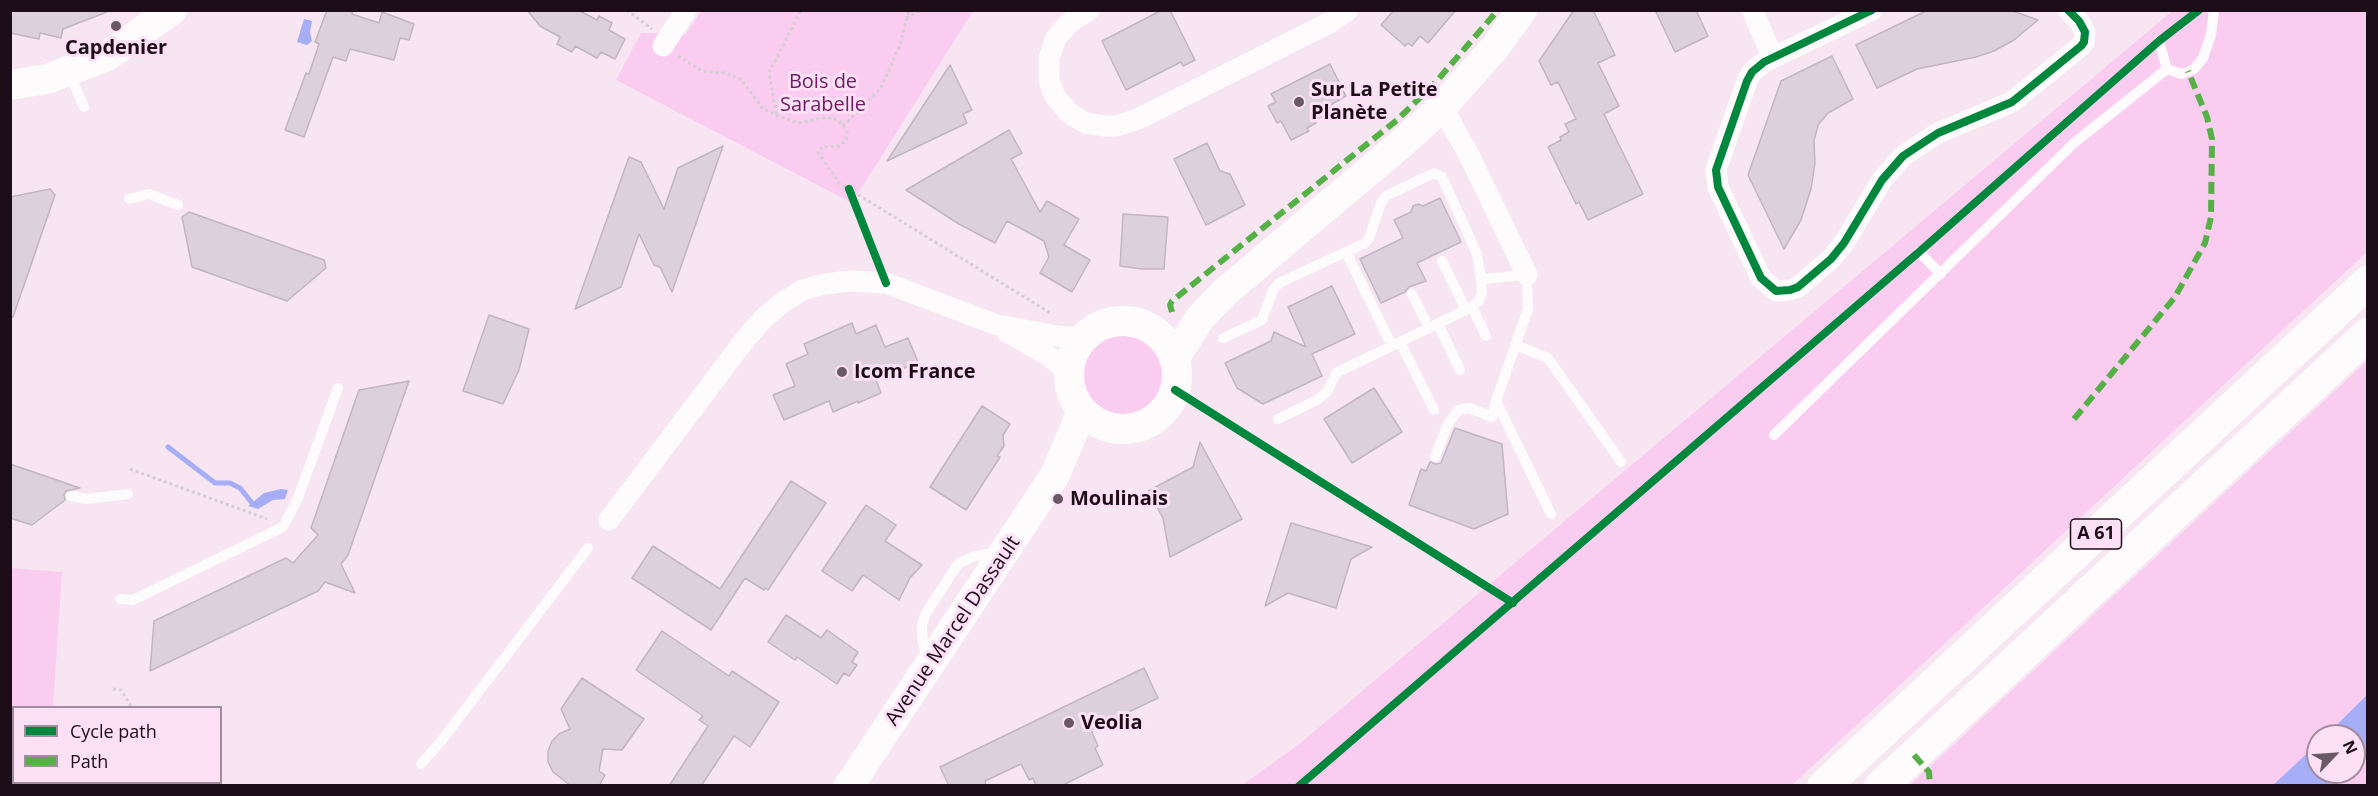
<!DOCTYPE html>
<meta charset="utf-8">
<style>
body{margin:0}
#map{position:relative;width:2378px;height:796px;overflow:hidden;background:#f7e6f2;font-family:"Open Sans",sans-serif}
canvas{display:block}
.frame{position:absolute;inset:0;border:12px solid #1d0d19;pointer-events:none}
.legend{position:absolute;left:12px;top:706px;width:210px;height:78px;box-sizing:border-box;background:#fde0f6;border:2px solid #a38c9e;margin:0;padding:8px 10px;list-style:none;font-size:18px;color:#1d0d19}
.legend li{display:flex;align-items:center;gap:12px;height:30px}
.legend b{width:30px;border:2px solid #a38c9e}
.north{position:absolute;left:2306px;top:724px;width:60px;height:60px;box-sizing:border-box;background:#fde0f6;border:2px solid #a38c9e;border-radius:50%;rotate:65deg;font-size:16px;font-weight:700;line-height:24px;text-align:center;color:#1d0d19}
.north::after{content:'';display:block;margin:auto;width:21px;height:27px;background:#695965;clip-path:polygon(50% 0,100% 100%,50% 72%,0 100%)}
</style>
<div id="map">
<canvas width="2378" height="796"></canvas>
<div class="frame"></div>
<ul class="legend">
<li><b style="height:8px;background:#00873e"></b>Cycle path</li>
<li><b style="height:8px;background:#55b045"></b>Path</li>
</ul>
<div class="north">N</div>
</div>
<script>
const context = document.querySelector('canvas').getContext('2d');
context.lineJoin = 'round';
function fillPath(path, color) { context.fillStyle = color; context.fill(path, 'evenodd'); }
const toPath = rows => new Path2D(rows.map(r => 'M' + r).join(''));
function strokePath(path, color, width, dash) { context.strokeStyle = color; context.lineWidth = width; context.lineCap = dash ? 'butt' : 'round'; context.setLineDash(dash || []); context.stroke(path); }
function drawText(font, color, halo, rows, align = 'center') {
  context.font = font + ' "Open Sans",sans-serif'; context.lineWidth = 6; context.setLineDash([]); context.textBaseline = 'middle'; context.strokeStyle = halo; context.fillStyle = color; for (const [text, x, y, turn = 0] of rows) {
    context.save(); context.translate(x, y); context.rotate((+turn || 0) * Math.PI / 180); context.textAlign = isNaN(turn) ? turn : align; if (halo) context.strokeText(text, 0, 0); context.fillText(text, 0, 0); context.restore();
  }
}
const green = toPath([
 [701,11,973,11,852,203,616,80,641,33,686,34],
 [2170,11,2367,11,2367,252,1792,785,1241,786,1298,745,2171,12],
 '1079 376a44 44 0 1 1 88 0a44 44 0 1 1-88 0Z',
 [2367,361,2367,695,2325,736,2318,736,2318,743,2273,785,1910,785],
 [10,568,62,572,53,707,14,708,14,782,48,783,48,785,11,785],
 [2367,748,2367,785,2328,786,2342,772,2354,772,2354,761]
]);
const water = toPath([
 [304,19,312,21,310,32,312,41,307,45,297,42],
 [281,489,288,490,285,499,273,500,258,509,248,506,264,493],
 [2367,695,2367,748,2354,761,2354,736,2325,736],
 [2318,743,2318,772,2342,772,2328,785,2273,785]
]);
const stream = toPath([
 [168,447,215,483,230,483,240,488,252,503]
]);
const building = toPath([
 [10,10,107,10,107,12,63,29,61,38,40,33,39,39,10,33,10,10],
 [327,10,353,10,352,14,379,23,382,12,414,24,409,40,400,38,394,60,350,49,346,61,333,57,304,137,285,130,306,73,309,74,319,44,315,42,327,10],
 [527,10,578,10,597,20,599,16,612,23,609,30,625,39,615,59,601,52,597,58,575,46,572,52,557,44,560,37,540,26,527,10],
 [1162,10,1170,10,1195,60,1183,66,1181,62,1126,90,1102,41,1162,10],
 [1394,10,1456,10,1428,43,1420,36,1412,46,1408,43,1405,46,1381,25,1394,10],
 [1574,10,1593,10,1615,55,1598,63,1619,106,1604,114,1643,194,1588,220,1579,202,1576,204,1548,147,1561,140,1560,137,1569,132,1565,124,1576,119,1558,82,1551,85,1539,61,1574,10],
 [1655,10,1696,10,1708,36,1675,52,1655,10],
 [1928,10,2010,10,2038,20,2014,40,1994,51,1976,57,1917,69,1877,88,1856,45,1928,10],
 [1832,56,1853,99,1828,113,1818,125,1814,141,1815,163,1811,189,1801,220,1784,249,1748,175,1781,81,1832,56],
 [1330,64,1346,96,1327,107,1329,111,1315,121,1316,123,1307,128,1309,131,1291,140,1281,121,1277,123,1268,106,1276,102,1271,94,1330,64],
 [950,65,972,110,963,114,967,123,887,161,950,65],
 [1009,130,1022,153,1011,159,1040,212,1047,201,1079,219,1064,245,1090,260,1072,292,1040,273,1049,257,1044,241,1007,221,995,243,959,224,906,190,1009,130],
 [1207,143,1220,171,1230,174,1245,205,1206,225,1174,159,1207,143],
 [723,146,672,292,660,267,654,265,639,234,621,287,575,309,629,157,641,162,664,209,678,168,723,146],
 [50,189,55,195,13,317,10,317,10,197,50,189],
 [1440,198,1461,242,1417,263,1426,281,1409,287,1405,292,1381,303,1360,259,1403,238,1394,220,1411,212,1413,206,1418,204,1423,206,1440,198],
 [189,212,324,260,326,268,287,301,192,267,182,217,189,212],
 [1123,214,1168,217,1164,269,1142,269,1120,266,1123,214],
 [1332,286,1355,334,1312,354,1322,376,1263,404,1237,388,1225,363,1271,341,1274,332,1306,347,1288,307,1332,286],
 [489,315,529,329,519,370,503,404,463,391,489,315],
 [852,323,856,334,876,325,885,347,908,338,918,362,876,380,881,393,858,403,858,401,833,412,829,401,784,420,773,395,795,386,786,364,808,354,804,344,852,323],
 [409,381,348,555,341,564,355,593,325,582,318,591,150,671,154,621,286,558,293,563,318,535,311,528,359,390,409,381],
 [1374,388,1402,432,1352,463,1324,419,1374,388],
 [982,406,1010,424,1003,435,1004,446,997,456,1000,457,966,510,930,487,982,406],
 [1455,428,1502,444,1508,514,1474,529,1409,505,1421,469,1426,471,1430,462,1436,464,1441,463,1455,428],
 [1200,442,1242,519,1170,557,1163,518,1148,491,1193,467,1200,442],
 [10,464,80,488,66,491,64,495,65,500,32,525,10,518,10,464],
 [791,481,826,503,768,590,765,588,764,590,745,578,711,630,632,578,653,546,720,589,791,481],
 [866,505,896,525,885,541,922,565,910,578,899,600,863,575,852,591,822,571,866,505],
 [1291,523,1372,547,1351,559,1336,608,1288,593,1265,606,1291,523],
 [786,615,821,638,827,630,858,652,852,662,857,665,849,676,844,673,837,684,797,657,795,660,768,642,786,615],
 [662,631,729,676,732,671,779,702,750,747,734,736,701,786,669,786,708,726,699,720,703,716,636,670,662,631],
 [1144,668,1158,698,1091,730,1098,746,1095,748,1103,765,1061,786,1036,786,1033,778,1029,780,1021,764,985,781,986,786,949,786,940,767,1144,668],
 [582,678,644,719,622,750,603,749,599,771,605,775,599,786,571,786,553,772,548,762,548,751,552,741,559,734,570,729,561,709,582,678]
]);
const path = toPath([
 [627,10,652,29],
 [906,18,922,10],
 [678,56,702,71,726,73,741,79,763,109,781,117,799,123,822,118,833,118,839,121,847,131,846,140,839,146,822,147,818,152,839,183,1052,314],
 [776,114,769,73,801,10],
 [843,126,881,88,900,45,909,10],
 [130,469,267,519],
 [113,689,121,690,132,708]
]);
const lane = toPath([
 [2167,69,2182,74,2194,69,2203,58,2211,35,2214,10],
 [69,72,84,107],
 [129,199,149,194,178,205],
 [1346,252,1392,346],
 [1919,252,1941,274],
 [1442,261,1466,310],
 [1412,294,1429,328],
 [1472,307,1486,336],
 [1438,324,1460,370],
 [1223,338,1262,320,1273,290,1279,283,1365,243,1369,238,1381,203,1386,196,1434,173,1442,177,1477,254,1481,279,1527,275,1528,309,1496,401,1551,514],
 [1400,342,1434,410],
 [1515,345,1548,358,1621,462],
 [1278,419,1317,400,1327,392,1336,373,1472,307,1479,301,1482,292,1481,279],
 [1774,435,2074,143,2167,69,2159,41],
 [1435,457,1447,426,1458,410,1470,408,1492,417,1496,401],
 [71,496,87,499,128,494],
 [120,599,133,600,283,527,298,498,338,388],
 [927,659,923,642,922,625,925,615,958,564,972,557,997,552],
 [421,764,442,740,588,548]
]);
const street = toPath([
 [1089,10,1070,22,1056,38,1049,58,1049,80,1055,96,1068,112,1085,123,1105,126,1116,126,1138,119,1329,23,1348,10],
 [1752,10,1773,58],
 [1872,10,1764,62,1752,72,1747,81,1716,170,1718,187,1761,278,1776,291,1790,290,1798,287,1831,259,1844,243,1882,180,1903,156,1938,133,2012,102,2081,46,2084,42,2085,32,2079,21,2068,10],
 [663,46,686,10],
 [1442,107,1469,155,1527,275],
 [1007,332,1049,356,1069,373],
 [609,520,747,337,764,318,783,302,803,290,824,284,850,281,886,283,997,325,1057,336,1083,338]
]);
const secondary = toPath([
 [10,85,47,79,107,56,172,10],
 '1069 375a54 54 0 1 1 108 0a54 54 0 1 1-108 0Z',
 [1174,359,1200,318,1225,292,1402,143,1442,107,1496,46,1522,10],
 [849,786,1055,475,1082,411]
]);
const highway = toPath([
 [1824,786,2368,282],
 [1881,786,2368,334]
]);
const quiet = toPath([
 [1172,312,1170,305,1172,301,1397,120,1435,83,1498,10],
 [2074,419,2175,297,2205,243,2211,217,2212,139,2207,117,2188,71],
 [1914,755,1929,772,1930,786]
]);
const cycleway = toPath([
 [1872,10,1764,62,1752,72,1747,81,1716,170,1718,187,1761,278,1776,291,1790,290,1798,287,1831,259,1844,243,1882,180,1903,156,1938,133,2012,102,2081,46,2084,42,2085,32,2079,21,2068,10],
 [849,189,886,283],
 [1175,390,1513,603],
 [1299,786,1919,252,2159,41,2199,10]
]);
const markers = [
 [116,26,6,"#695965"],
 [1299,102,6,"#695965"],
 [842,372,6,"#695965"],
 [1058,499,6,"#695965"],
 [1069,723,6,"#695965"]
];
const shields = [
 [2096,534,51]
];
const shieldNames = [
 ["A 61",2096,534]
];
const poiNames = [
 ["Capdenier",116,48,"center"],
 ["Sur La Petite",1311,90],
 ["Planète",1311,113],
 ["Icom France",854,372],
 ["Moulinais",1070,499],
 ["Veolia",1081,723]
];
const parkNames = [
 ["Bois de",823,82],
 ["Sarabelle",823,105]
];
const streetNames = [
 ["Avenue Marcel Dassault",953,631,-56]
];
fillPath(green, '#facdf0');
fillPath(water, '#a7aef8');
strokePath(stream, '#a7aef8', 5);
fillPath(building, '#ddd0dd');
strokePath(building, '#c2b5c2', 1.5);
strokePath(path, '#d4cfd3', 3, [3, 3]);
strokePath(lane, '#fefbfd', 10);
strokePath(street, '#fefbfd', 21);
strokePath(secondary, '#fefbfd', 30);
strokePath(highway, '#fefbfd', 33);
strokePath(quiet, '#55b045', 6, [12, 6]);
strokePath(cycleway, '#00873e', 8);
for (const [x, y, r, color] of markers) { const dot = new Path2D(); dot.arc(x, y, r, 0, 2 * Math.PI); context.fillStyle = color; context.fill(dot); strokePath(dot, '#fde0f6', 2); }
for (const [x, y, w] of shields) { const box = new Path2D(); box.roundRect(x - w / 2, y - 15, w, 30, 4.5); context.fillStyle = '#fde0f6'; context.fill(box); strokePath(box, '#1d0d19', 1.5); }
drawText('bold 18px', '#1d0d19', null, shieldNames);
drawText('bold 20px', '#1d0d19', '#fde0f6', poiNames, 'left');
drawText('20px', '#6f1c62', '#fde0f6', parkNames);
drawText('20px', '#1d0d19', '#fde0f6', streetNames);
</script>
